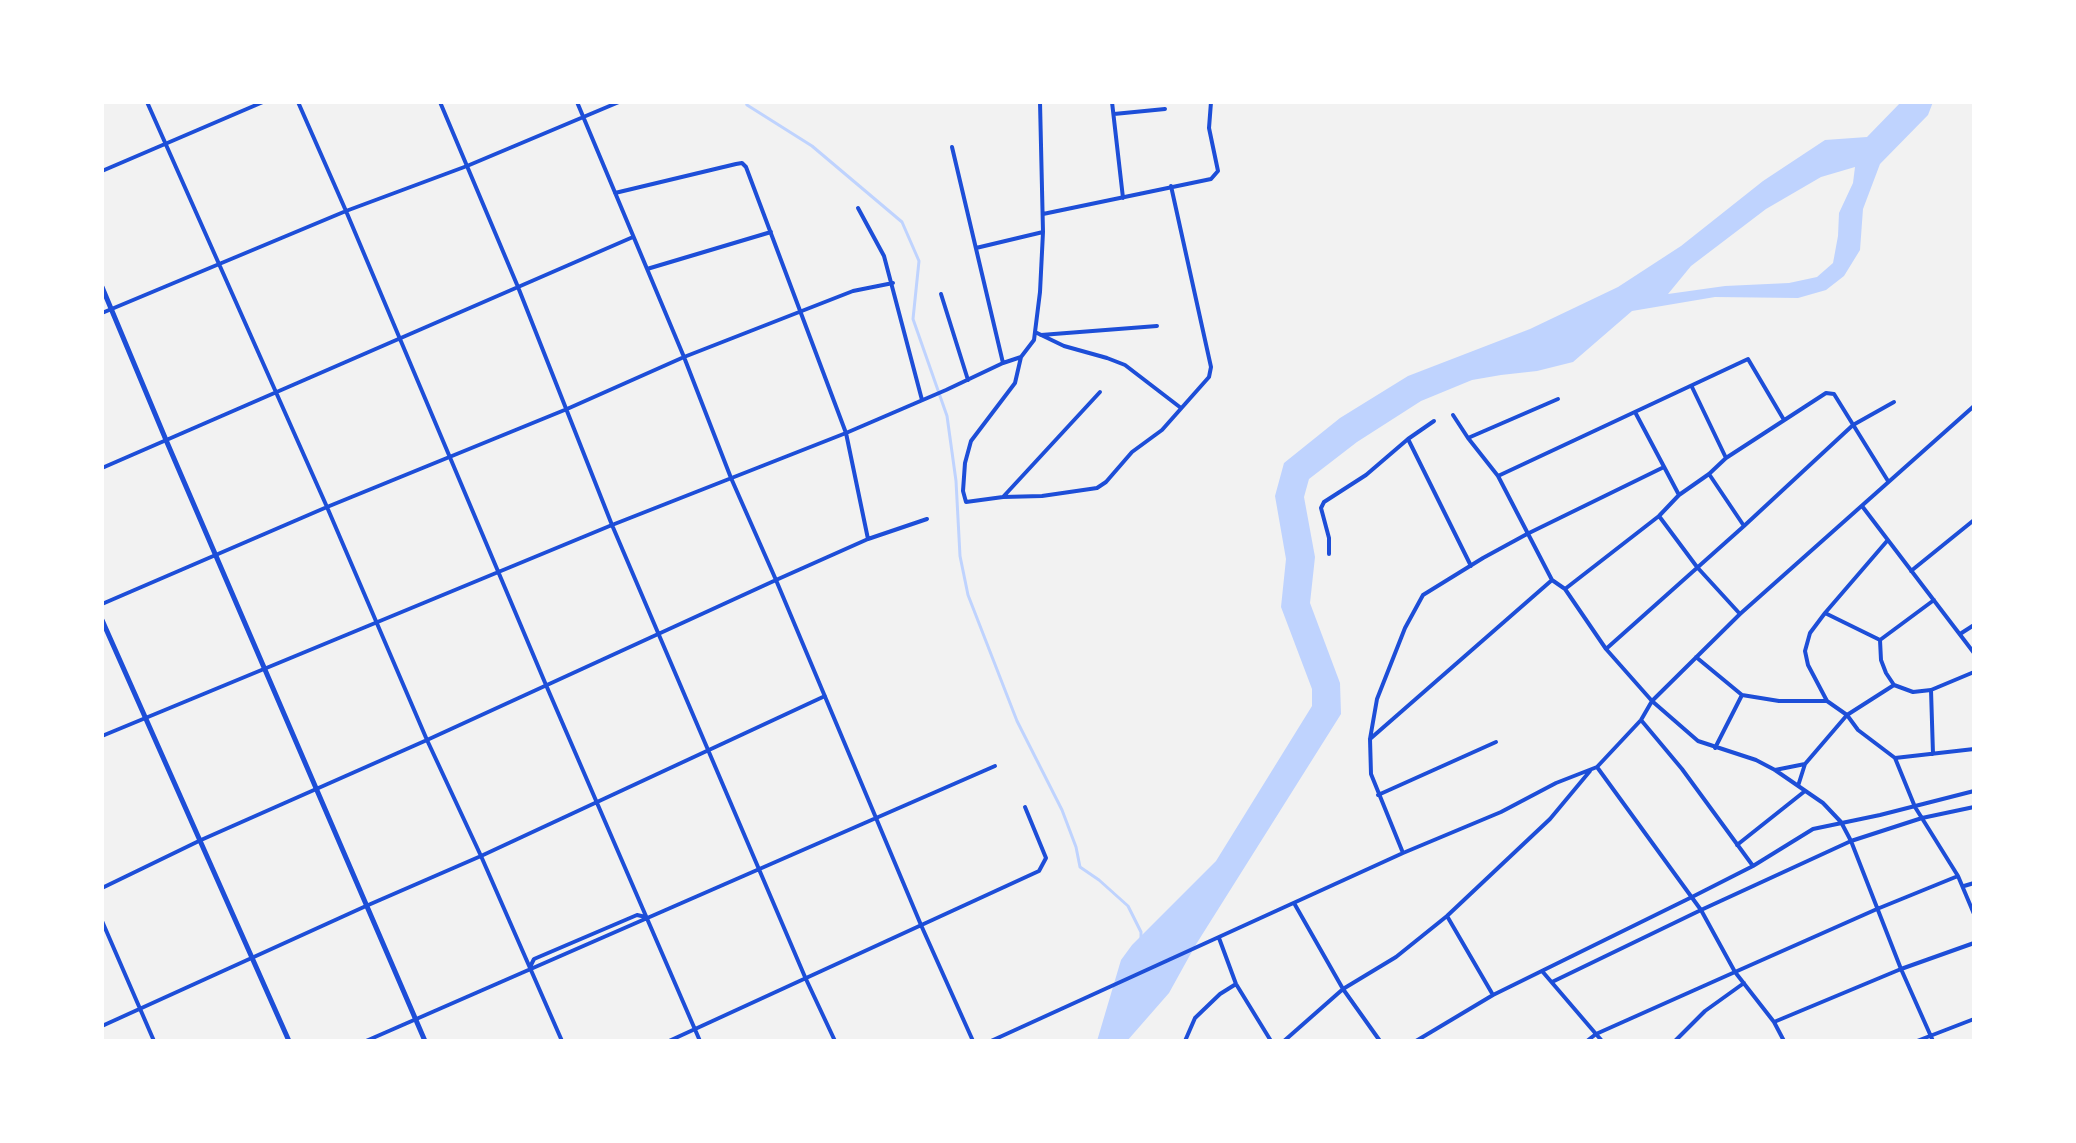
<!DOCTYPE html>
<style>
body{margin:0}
#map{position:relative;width:2076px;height:1143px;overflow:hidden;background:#f2f2f2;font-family:"Roboto Condensed",sans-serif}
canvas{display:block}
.frame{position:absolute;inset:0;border:104px solid #fff;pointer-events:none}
</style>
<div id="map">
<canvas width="2076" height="1143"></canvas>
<div class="frame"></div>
</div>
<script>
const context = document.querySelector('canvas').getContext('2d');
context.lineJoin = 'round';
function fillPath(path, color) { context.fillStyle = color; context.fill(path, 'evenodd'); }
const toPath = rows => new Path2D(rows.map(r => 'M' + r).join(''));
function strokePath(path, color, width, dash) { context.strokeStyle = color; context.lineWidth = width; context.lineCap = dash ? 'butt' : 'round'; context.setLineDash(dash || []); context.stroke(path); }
const water = toPath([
 [1901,102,1933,102,1928,115,1880,164,1863,209,1860,250,1844,276,1826,290,1798,298,1715,297,1632,311,1573,362,1537,371,1501,375,1472,380,1421,401,1357,442,1309,479,1304,497,1315,557,1310,603,1340,683,1341,714,1195,946,1169,993,1127,1041,1097,1041,1121,960,1132,945,1216,861,1312,706,1312,689,1281,607,1286,559,1275,496,1284,463,1340,418,1408,376,1530,329,1618,287,1681,246,1763,181,1825,140,1867,137],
 [1855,167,1853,183,1839,213,1838,236,1833,263,1817,277,1789,283,1725,286,1668,294,1691,266,1766,209,1821,177]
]);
const stream = toPath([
 [746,102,747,105,812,146,902,222,919,261,913,319,947,416,956,481,960,556,968,595,1017,721,1062,810,1076,847,1080,867,1099,880,1128,906,1141,932,1141,938]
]);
const minor = toPath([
 [147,102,327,507,427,740,481,856,562,1041],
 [298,102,346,211,546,685,700,1041],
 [440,102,518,287,612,525,805,977,835,1041],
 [577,102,684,357,731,478,776,580,921,925,973,1041],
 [1040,102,1043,232,1040,292,1034,340,1021,357,1015,383,971,441,965,463,963,491,966,502,1003,497,1100,392],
 [1112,102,1123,198],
 [1114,114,1165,109],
 [952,147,1003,363],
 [102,171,263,102],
 [615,193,736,164,742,163,746,167,846,433,868,539],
 [858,208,884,256,922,400],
 [1043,214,1211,179,1218,171,1209,128,1211,102],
 [976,248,1043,232],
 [647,269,771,232],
 [941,294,968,380],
 [102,313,346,211,467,166,619,102],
 [1035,332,1064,346,1107,358,1125,365,1181,408],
 [1041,335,1157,326],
 [1692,387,1726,458],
 [1635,412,1679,495],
 [1453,415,1468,438,1498,476,1552,580,1565,589,1606,649,1652,701,1698,741,1756,760,1775,770,1823,803,1841,822,1851,841,1901,969,1933,1041],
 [1468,438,1558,399],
 [1408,439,1471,566],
 [102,468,633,237],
 [1709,474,1744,526],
 [1498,476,1748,359,1784,420],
 [1003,497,1042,496,1097,488,1106,482,1132,452,1162,430,1209,377,1211,367,1171,186],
 [1862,506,1974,653],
 [1659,516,1697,567,1740,614],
 [1887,541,1825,613,1810,633,1805,651,1808,665,1827,701,1847,715,1858,730,1895,758,1974,749],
 [1329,554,1329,538,1321,508,1324,502,1366,475,1408,439,1434,421],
 [1911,571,1974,520],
 [1565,589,1659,516,1679,495,1709,474,1726,458,1826,393,1834,394,1888,481],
 [1934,600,1880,640,1881,660,1886,673,1894,685,1913,692,1931,690,1974,672],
 [102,604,327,507,567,409,684,357,853,291,893,283],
 [1825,613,1880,640],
 [1960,634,1974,625],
 [1606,649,1744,526,1853,425,1894,402],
 [1696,657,1742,695,1779,701,1826,701],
 [1931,690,1933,754],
 [1641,720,1682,769,1753,866],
 [102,736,612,525,846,433,946,390,1003,363,1021,357],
 [1370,739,1552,580],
 [1715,748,1742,695],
 [1895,758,1915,807,1958,876,1974,914],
 [1597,767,1701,910,1735,972,1774,1022,1784,1041],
 [1775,770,1805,764,1847,715,1894,685],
 [1798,786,1805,764],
 [1378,795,1496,742],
 [1737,845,1805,791],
 [1403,853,1371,774,1370,739,1377,699,1405,628,1423,595,1483,558,1527,534,1664,467],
 [1964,886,1974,883],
 [102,888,201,840,427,740,776,580,868,539,927,519],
 [1294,903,1343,989,1380,1041],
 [1447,916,1493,995],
 [102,921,154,1041],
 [1219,938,1236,984,1271,1041],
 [530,967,534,959,637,915,646,917],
 [1542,971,1602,1041],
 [1552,982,1701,910,1851,841,1922,818,1974,807],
 [1774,1022,1901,969,1974,943],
 [102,1026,366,906,481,856,825,696],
 [366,1041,995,766],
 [669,1041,1039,871,1046,858,1025,807],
 [991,1041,1403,853,1501,812,1556,783,1597,767,1641,720,1652,701,1740,614,1974,406],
 [1185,1041,1195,1018,1220,994,1236,984],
 [1284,1041,1343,989,1396,957,1447,916,1550,819,1590,771],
 [1416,1041,1493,995,1692,897,1753,866,1813,829,1880,815,1974,791],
 [1587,1041,1596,1034,1735,972,1877,909,1958,876],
 [1675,1041,1705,1011,1744,983],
 [1917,1041,1974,1019]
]);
const tertiary = toPath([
 [102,287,166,440,425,1041],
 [102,620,289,1041]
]);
fillPath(water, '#bfd3fe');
strokePath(stream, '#bfd3fe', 3);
strokePath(minor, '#1d4ed8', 4);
strokePath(tertiary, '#1d4ed8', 5);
</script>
